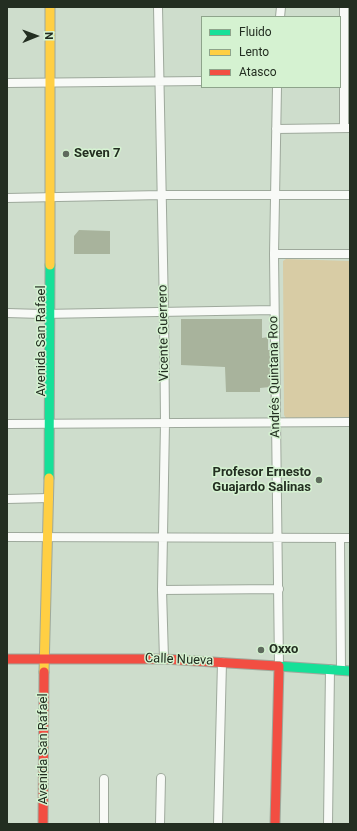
<!DOCTYPE html>
<meta charset="utf-8">
<style>
body{margin:0}
#map{position:relative;width:357px;height:831px;overflow:hidden;background:#ceddcc;font-family:Roboto,sans-serif}
canvas{display:block}
.frame{position:absolute;inset:0;border:8px solid #232e21;pointer-events:none}
.legend{position:absolute;left:201px;top:16px;width:140px;height:72px;box-sizing:border-box;background:#d5f2d1;border:1px solid #8ea48b;margin:0;padding:5px 7px;list-style:none;font-size:12px;color:#232e21}
.legend li{display:flex;align-items:center;gap:8px;height:20px}
.legend b{width:20px;border:1px solid #8ea48b}
.north{position:absolute;left:16px;top:16px;width:40px;height:40px;-webkit-text-stroke:3px #d5f2d1;paint-order:stroke;rotate:89deg;font-size:11px;font-weight:700;line-height:16px;text-align:center;color:#232e21}
.north::after{content:'';display:block;margin:auto;width:14px;height:18px;background:#232e21;clip-path:polygon(50% 0,100% 100%,50% 72%,0 100%)}
</style>
<div id="map">
<canvas width="357" height="831"></canvas>
<div class="frame"></div>
<ul class="legend">
<li><b style="height:5px;background:#16e098"></b>Fluido</li>
<li><b style="height:5px;background:#ffcf43"></b>Lento</li>
<li><b style="height:5px;background:#f24e42"></b>Atasco</li>
</ul>
<div class="north">N</div>
</div>
<script>
const context = document.querySelector('canvas').getContext('2d');
context.lineJoin = 'round';
function fillPath(path, color) { context.fillStyle = color; context.fill(path, 'evenodd'); }
const toPath = rows => new Path2D(rows.map(r => 'M' + r).join(''));
function strokePath(path, color, width, dash) { context.strokeStyle = color; context.lineWidth = width; context.lineCap = dash ? 'butt' : 'round'; context.setLineDash(dash || []); context.stroke(path); }
function drawText(font, color, halo, rows, align = 'center') {
  context.font = font + ' Roboto,sans-serif'; context.lineWidth = 3; context.setLineDash([]); context.textBaseline = 'middle'; context.strokeStyle = halo; context.fillStyle = color; for (const [text, x, y, turn = 0] of rows) {
    context.save(); context.translate(x, y); context.rotate((+turn || 0) * Math.PI / 180); context.textAlign = isNaN(turn) ? turn : align; if (halo) context.strokeText(text, 0, 0); context.fillText(text, 0, 0); context.restore();
  }
}
const green = toPath([
 [286,259,350,261,350,418,286,418,284,415,283,261]
]);
const building = toPath([
 [79,230,110,231,110,254,74,254,74,236],
 [181,319,262,319,262,338,268,337,268,350,270,350,270,387,260,388,260,392,226,392,225,367,181,365]
]);
const street = toPath([
 [158,7,164,311,165,423,162,590,164,659],
 [280,17,281,7],
 [7,83,202,81],
 [277,87,274,254,279,666],
 [344,128,344,7],
 [276,129,350,128],
 [7,198,162,195,350,195],
 [274,254,350,254],
 [7,313,42,314,274,310],
 [7,424,350,422],
 [7,499,49,498],
 [7,537,350,538],
 [340,538,341,670],
 [162,590,279,589],
 [104,779,104,824],
 [160,824,161,778],
 [218,824,222,662],
 [328,824,330,669]
]);
const fast = toPath([
 [49,478,50,265],
 [277,666,350,671]
]);
const slow = toPath([
 [50,7,50,265],
 [44,672,49,478]
]);
const jam = toPath([
 [7,659,164,659,277,666],
 [43,824,44,672],
 [275,824,279,666]
]);
const markers = [
 [66,154,4,"#5f6b5d"],
 [319,480,4,"#5f6b5d"],
 [261,650,4,"#5f6b5d"]
];
const poiNames = [
 ["Seven 7",74,154],
 ["Profesor Ernesto",311,473,"right"],
 ["Guajardo Salinas",311,488,"right"],
 ["Oxxo",269,650]
];
const streetNames = [
 ["Vicente Guerrero",164,333,-91],
 ["Avenida San Rafael",42,341,-90],
 ["Andrés Quintana Roo",275,377,-91],
 ["Calle Nueva",179,660,2],
 ["Avenida San Rafael",44,749,-90]
];
fillPath(green, '#d8cca5');
fillPath(building, '#a8b39c');
strokePath(street, '#9ea99c', 10);
strokePath(fast, '#9ea99c', 11);
strokePath(slow, '#9ea99c', 11);
strokePath(jam, '#9ea99c', 11);
strokePath(street, '#f8faf7', 8);
strokePath(fast, '#16e098', 9);
strokePath(slow, '#ffcf43', 9);
strokePath(jam, '#f24e42', 9);
for (const [x, y, r, color] of markers) { const dot = new Path2D(); dot.arc(x, y, r, 0, 2 * Math.PI); context.fillStyle = color; context.fill(dot); strokePath(dot, '#d5f2d1', 1.5); }
drawText('bold 13px', '#232e21', '#d5f2d1', poiNames, 'left');
drawText('13px', '#232e21', '#d5f2d1', streetNames);
</script>
